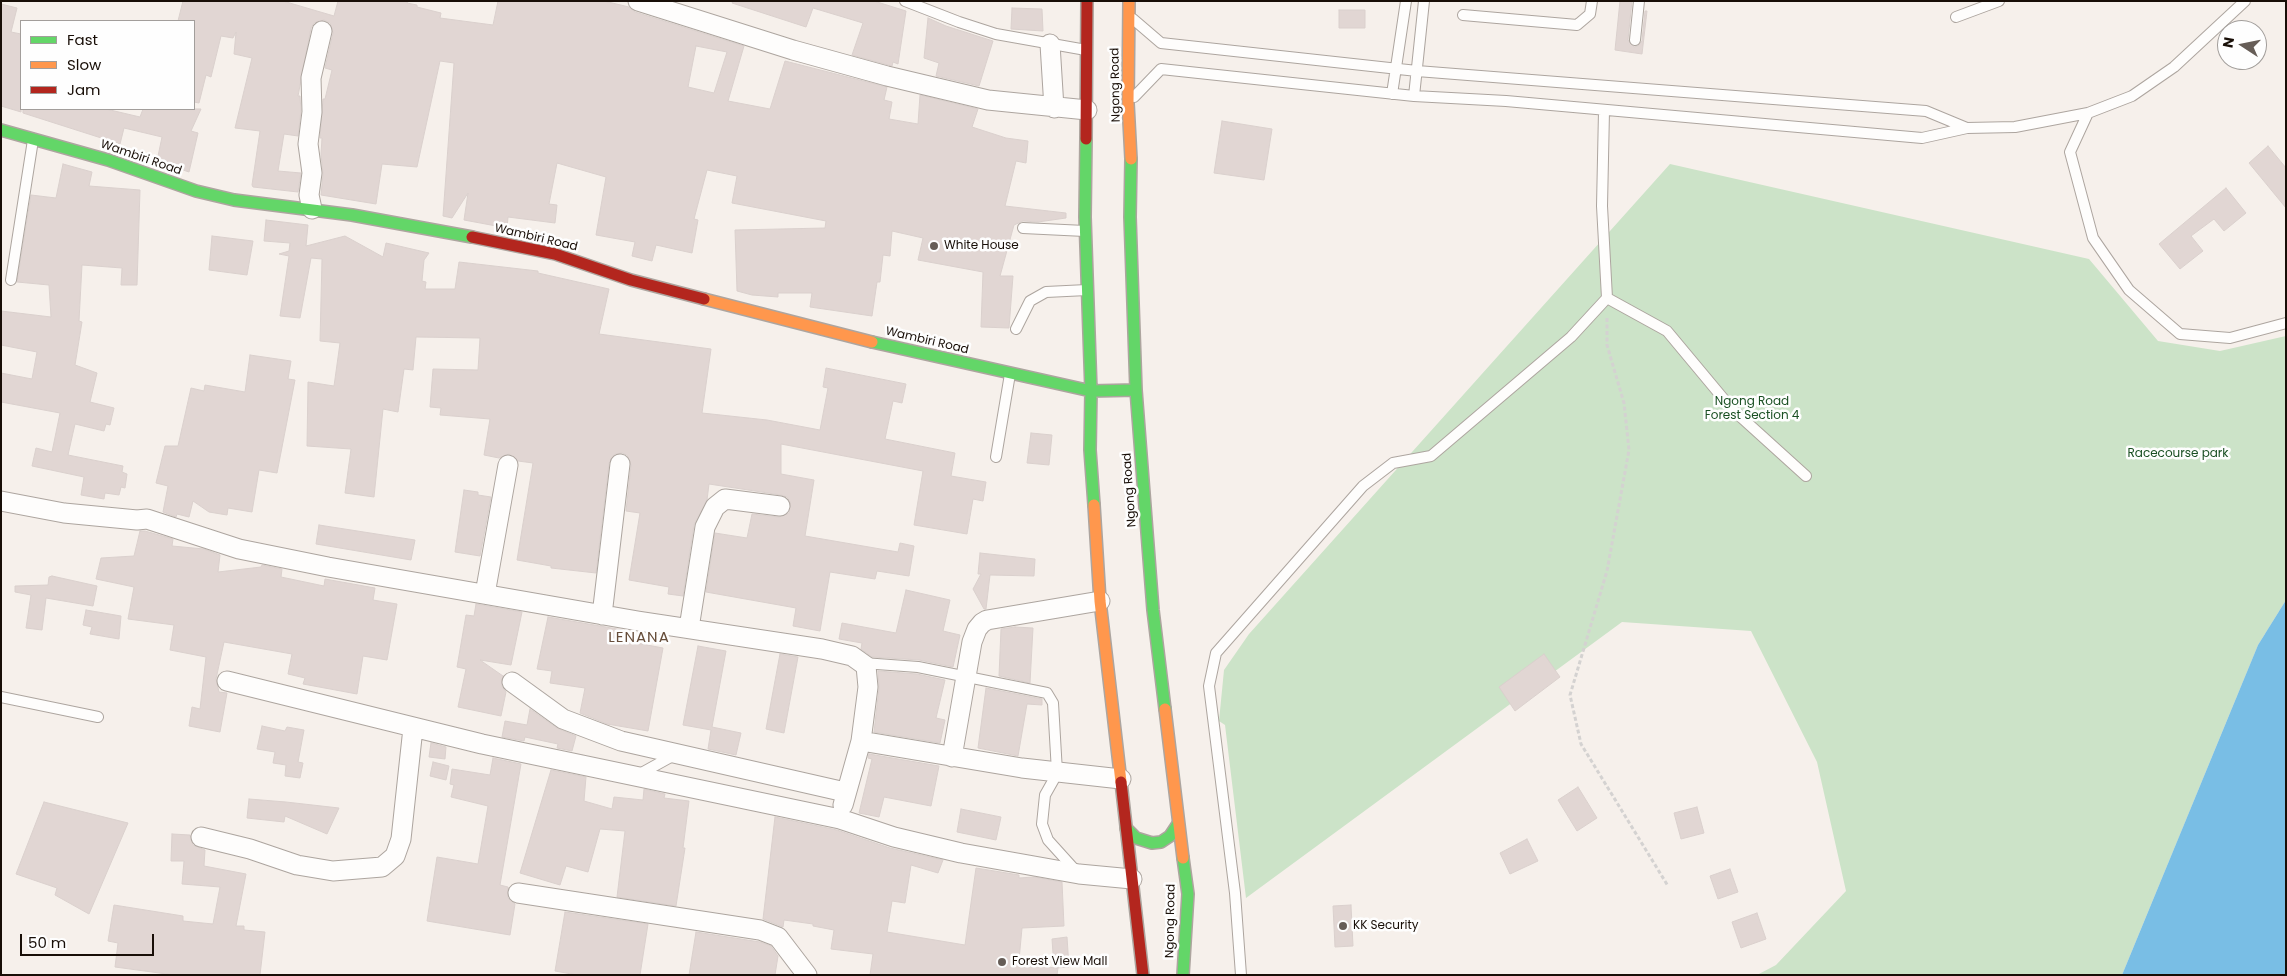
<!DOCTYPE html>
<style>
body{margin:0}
#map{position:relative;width:2287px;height:976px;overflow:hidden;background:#f6f0eb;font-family:Poppins,sans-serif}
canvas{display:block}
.frame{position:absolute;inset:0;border:2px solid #180e07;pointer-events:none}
.legend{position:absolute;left:20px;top:20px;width:175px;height:90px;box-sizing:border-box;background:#fefefe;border:1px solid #a29e9b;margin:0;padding:6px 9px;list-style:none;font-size:15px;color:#180e07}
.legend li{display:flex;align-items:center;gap:10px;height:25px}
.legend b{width:25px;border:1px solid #a29e9b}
.north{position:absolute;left:2217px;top:20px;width:50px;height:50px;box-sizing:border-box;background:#fefefe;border:1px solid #a29e9b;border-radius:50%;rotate:281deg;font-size:14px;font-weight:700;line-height:20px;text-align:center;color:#180e07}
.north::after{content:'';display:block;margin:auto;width:18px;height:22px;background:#665d57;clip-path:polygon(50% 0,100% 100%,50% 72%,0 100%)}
.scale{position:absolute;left:20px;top:934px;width:134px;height:22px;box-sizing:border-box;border:2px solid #180e07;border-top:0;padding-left:6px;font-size:15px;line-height:18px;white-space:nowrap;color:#180e07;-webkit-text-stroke:4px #fefefe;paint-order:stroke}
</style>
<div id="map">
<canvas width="2287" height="976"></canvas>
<div class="frame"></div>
<ul class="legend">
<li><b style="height:6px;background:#63d668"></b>Fast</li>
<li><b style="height:6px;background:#ff974d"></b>Slow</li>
<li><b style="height:6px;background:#b3261e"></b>Jam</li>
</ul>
<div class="north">N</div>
<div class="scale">50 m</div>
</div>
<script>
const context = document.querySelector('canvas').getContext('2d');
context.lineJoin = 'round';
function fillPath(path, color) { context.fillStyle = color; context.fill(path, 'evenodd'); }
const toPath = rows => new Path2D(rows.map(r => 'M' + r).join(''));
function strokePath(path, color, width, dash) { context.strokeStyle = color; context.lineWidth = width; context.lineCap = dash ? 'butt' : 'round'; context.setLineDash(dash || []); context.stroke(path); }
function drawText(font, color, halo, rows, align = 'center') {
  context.font = font + ' Poppins,sans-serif'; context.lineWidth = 5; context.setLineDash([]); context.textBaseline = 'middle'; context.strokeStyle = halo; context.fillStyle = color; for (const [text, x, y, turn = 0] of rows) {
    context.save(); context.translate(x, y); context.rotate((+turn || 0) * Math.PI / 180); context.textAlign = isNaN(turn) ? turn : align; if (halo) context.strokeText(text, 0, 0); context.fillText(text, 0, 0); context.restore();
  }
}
const green = toPath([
 [1670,164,2089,259,2158,341,2220,351,2286,336,2286,600,2258,645,2122,975,1757,975,1776,965,1846,891,1817,762,1751,631,1622,622,1246,898,1225,725,1219,721,1224,670,1249,634]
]);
const water = toPath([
 [2286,600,2286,975,2122,975,2258,645]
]);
const building = toPath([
 [183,1,283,1,334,16,338,1,408,1,407,3,417,5,417,7,441,13,440,18,493,25,498,1,604,1,629,7,635,12,744,46,728,101,770,109,785,61,887,87,884,100,892,102,889,119,918,124,920,95,978,109,972,127,1006,138,1028,141,1026,163,1016,161,1005,206,1066,213,1066,218,1038,222,1023,221,1014,225,1000,276,1013,276,1009,328,981,327,983,272,918,260,923,238,892,231,890,256,883,255,880,282,877,282,872,316,810,307,812,293,778,293,778,297,752,295,737,291,735,230,825,228,826,221,732,203,737,176,707,170,694,219,698,220,692,253,656,245,652,261,632,256,635,242,596,235,606,177,557,163,549,204,557,205,555,223,508,217,507,228,464,220,468,193,452,218,443,216,454,63,440,61,417,167,382,164,376,204,321,195,323,174,321,154,322,138,320,138,323,99,325,99,332,70,325,68,333,33,330,23,324,20,314,23,311,28,298,96,300,96,301,111,298,136,284,134,278,171,301,173,298,192,253,187,252,185,260,131,235,128,252,58,234,54,236,32,233,38,221,36,211,77,206,75,199,103,194,102,194,21,178,21,183,1],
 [696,46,727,52,714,93,688,87,696,46],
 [733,1,874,1,906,11,898,64,893,62,892,66,852,55,863,23,813,8,806,27,732,3,733,1],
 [1620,1,1632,1,1628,40,1634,47,1638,46,1642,41,1645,11,1647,11,1642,54,1615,50,1620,1],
 [1,4,17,8,11,32,21,34,21,112,1,106,1,4],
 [1012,8,1042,9,1043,31,1011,29,1012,8],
 [1339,10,1365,10,1365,28,1339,28,1339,10],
 [928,18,946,26,993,41,979,86,936,76,939,63,924,58,928,18],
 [23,109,106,109,140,117,143,109,201,109,191,131,198,133,189,172,157,161,162,137,124,128,120,144,23,113,23,109],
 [1222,121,1272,129,1264,180,1214,173,1222,121],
 [2268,146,2286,168,2286,208,2249,163,2268,146],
 [63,164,92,172,89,186,140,190,137,285,121,285,122,268,82,265,79,321,82,322,75,365,97,373,90,402,114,408,110,425,106,424,104,431,75,424,68,455,123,466,122,472,127,474,125,488,121,487,119,495,105,493,104,499,81,495,84,477,32,466,36,448,52,452,60,413,1,402,1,373,32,379,37,352,1,345,1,311,51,317,49,285,17,282,31,195,56,198,63,164],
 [2226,188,2246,213,2224,231,2214,219,2191,236,2203,251,2180,269,2159,244,2226,188],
 [266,220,308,225,306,246,345,236,383,257,386,243,429,253,424,260,422,281,426,282,425,289,455,289,459,262,538,271,538,273,609,289,599,334,711,349,702,413,767,420,820,430,828,388,823,387,826,368,906,384,902,403,893,401,885,439,955,453,951,476,986,482,983,501,973,499,967,534,914,525,923,471,781,444,781,474,814,480,805,536,898,552,900,543,914,546,909,576,877,571,875,579,830,572,820,631,793,626,796,608,706,592,715,533,747,538,752,514,779,517,789,513,790,502,787,497,781,495,709,484,707,500,694,525,683,596,668,594,669,587,629,580,640,513,626,511,631,465,627,455,622,453,615,454,609,463,596,573,551,568,551,566,517,560,533,463,518,461,509,454,499,458,484,455,490,419,440,415,441,408,430,407,433,369,478,370,480,338,416,337,413,370,404,369,398,412,383,409,374,497,345,493,351,449,307,446,308,382,334,386,340,343,320,341,322,259,311,258,300,318,280,316,289,256,279,254,289,251,290,243,264,241,266,220],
 [212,236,253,241,247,275,209,270,212,236],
 [250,355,291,361,288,379,295,380,277,473,259,470,252,512,228,508,227,515,209,512,193,501,189,517,177,514,176,517,163,512,168,486,156,483,165,446,178,446,191,388,204,391,205,385,245,392,250,355],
 [1031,433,1052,435,1049,465,1027,463,1031,433],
 [464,490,478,492,478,495,491,497,480,556,455,552,464,490],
 [319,525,415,540,411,560,316,544,319,525],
 [140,531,145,531,173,539,172,546,204,549,220,555,218,572,261,567,262,565,282,569,281,577,324,586,325,579,375,588,373,600,397,604,387,660,363,656,357,694,303,684,305,678,288,674,292,654,224,642,216,679,219,692,227,693,220,732,189,726,192,707,200,709,206,657,170,650,174,625,128,619,134,587,96,579,101,558,134,556,140,531],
 [980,553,1035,559,1034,576,990,575,986,609,984,609,973,589,981,574,978,574,980,553],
 [52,576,97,586,93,606,46,598,42,630,26,628,31,595,15,592,15,586,48,585,49,577,52,576],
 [906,590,950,600,943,631,960,635,953,667,919,660,872,657,861,649,862,643,839,639,842,623,896,633,906,590],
 [476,604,522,612,511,665,480,660,503,676,502,686,506,692,501,716,458,707,466,669,457,667,466,615,474,616,476,604],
 [86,610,121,616,119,639,90,634,92,627,83,625,86,610],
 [548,617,623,630,621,640,663,648,648,731,607,724,580,713,585,688,550,683,552,671,537,669,548,617],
 [1015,627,1033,628,1030,683,999,676,1001,629,1015,627],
 [698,646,726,651,712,727,741,733,736,755,708,749,711,730,683,725,698,646],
 [780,654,798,657,784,733,766,729,780,654],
 [1544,654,1560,677,1515,711,1499,687,1544,654],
 [878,671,917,674,945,680,936,718,945,720,940,743,874,732,879,688,878,671],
 [986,688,1042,699,1042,705,1027,704,1018,756,978,748,986,688],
 [530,709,557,728,576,736,572,751,557,748,558,744,525,737,524,741,502,737,505,721,527,725,530,709],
 [262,726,285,731,287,727,304,730,298,762,303,763,300,778,285,776,286,765,273,763,275,752,257,749,262,726],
 [431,743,446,747,445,759,429,757,431,743],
 [869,754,939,766,931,806,884,797,879,817,859,813,872,759,868,758,869,754],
 [493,758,521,764,500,885,508,887,508,898,515,904,510,935,427,921,437,857,478,864,488,806,451,797,454,785,450,784,452,769,490,775,493,758],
 [433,762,449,766,446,780,430,776,433,762],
 [551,770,586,777,584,801,612,809,614,797,643,800,644,789,665,794,664,798,689,801,683,848,685,848,676,906,617,897,625,831,600,829,588,872,566,866,560,885,520,873,551,770],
 [1578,787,1597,818,1577,831,1558,800,1578,787],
 [249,799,286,802,339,808,327,834,285,816,284,822,247,818,249,799],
 [44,802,128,823,89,914,55,895,57,888,16,874,44,802],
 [1697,807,1704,833,1681,839,1674,813,1697,807],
 [961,809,1001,817,996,840,957,832,961,809],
 [775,817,837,830,890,848,943,860,938,873,911,865,905,903,892,901,887,932,965,945,976,868,1019,875,1019,878,1034,877,1062,882,1064,926,1022,928,1019,960,1054,968,1052,939,1067,937,1069,967,1056,968,1058,968,1057,975,870,975,873,954,831,949,834,930,813,926,813,924,784,920,783,927,763,919,775,817],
 [172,834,190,835,193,845,205,850,204,866,246,874,236,926,244,926,244,930,265,932,260,975,174,975,115,967,118,943,108,941,114,905,183,916,183,921,213,924,220,887,182,884,184,861,171,861,172,834],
 [1527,839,1538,861,1510,874,1500,853,1527,839],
 [1730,869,1738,892,1718,899,1710,876,1730,869],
 [1351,905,1353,946,1335,947,1333,906,1351,905],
 [565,912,648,924,640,975,577,975,555,971,565,912],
 [1757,913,1766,939,1741,948,1732,922,1757,913],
 [696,932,760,942,771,946,778,956,775,975,689,975,696,932]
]);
const path = toPath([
 [1607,318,1607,345,1624,403,1629,450,1607,571,1570,695,1581,744,1668,886]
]);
const lane = toPath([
 [905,1,959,22,996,34,1086,50],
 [1463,15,1577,25,1590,14,1592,1],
 [1956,17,1999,1],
 [1133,19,1161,43,1417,71,1926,111,1967,128],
 [1635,40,1639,1],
 [1392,94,1406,1],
 [1414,96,1424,1],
 [1134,97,1161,69,1414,96,1506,101,1922,138,1967,128,2015,127,2088,113,2132,96,2174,67,2245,1],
 [2088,113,2070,152,2093,238,2129,290,2180,334,2230,338,2286,323],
 [1023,228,1085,231],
 [11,280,33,140],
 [1607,298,1667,331,1732,409,1806,476],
 [1016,329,1030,301,1046,292,1087,290],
 [996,457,1010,374],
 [863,663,918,667,1047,693,1053,703,1057,772],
 [1,697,98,717],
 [1058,772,1045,795,1042,824,1048,840,1076,871],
 [638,775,676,754],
 [1241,975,1235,893,1209,686,1216,653,1363,486,1393,463,1431,456,1571,337,1607,298,1602,206,1604,111]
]);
const street = toPath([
 [638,1,793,50,887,76,988,100,1087,110],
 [1050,44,1054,108],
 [312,209,309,195,312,173,308,144,312,112,311,78,322,31],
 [1,501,64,513,137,520,147,519,239,549,328,567,638,621,822,649,852,656,866,666,868,687,861,741],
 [485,594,508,465],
 [602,615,620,464],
 [689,628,705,527,715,507,725,499,780,506],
 [227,681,482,744,840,819,894,837,961,853,1079,874,1132,879],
 [512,682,563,719,621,741,845,792],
 [952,757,972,642,977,629,982,623,987,620,1100,601],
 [843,805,861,741,1022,768,1121,779],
 [201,837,250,849,297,865,333,871,382,867,395,856,401,839,413,728],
 [518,893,760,930,778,937,807,975]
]);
const fast = toPath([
 [1,130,108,160,196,191,234,200,352,215,472,237],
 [1086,139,1085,217,1091,391,1090,450,1094,505],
 [1131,159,1130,217,1136,390,1153,610,1165,709],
 [872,342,1091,391,1136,390],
 [1126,828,1136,838,1152,843,1161,842,1170,836,1178,824],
 [1183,858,1188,894,1183,975]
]);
const slow = toPath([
 [1129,1,1128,103,1131,159],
 [704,299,872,342],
 [1094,505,1100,601,1121,782],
 [1165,709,1183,858]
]);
const jam = toPath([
 [1086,139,1087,1],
 [472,237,555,254,631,280,704,299],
 [1121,782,1143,975]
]);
const markers = [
 [934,246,5,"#665d57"],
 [1343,926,5,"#665d57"],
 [1002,962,5,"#665d57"]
];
const streetNames = [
 ["Ngong Road",1116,85,-91],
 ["Wambiri Road",141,158,19],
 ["Wambiri Road",536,238,13],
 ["Wambiri Road",927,341,13],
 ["Ngong Road",1130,490,-94],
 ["Ngong Road",1171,921,-89]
];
const poiNames = [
 ["White House",944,246],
 ["KK Security",1353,926],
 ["Forest View Mall",1012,962]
];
const parkNames = [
 ["Ngong Road",1752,402],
 ["Forest Section 4",1752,416],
 ["Racecourse park",2178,454]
];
const quarterNames = [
 ["LENANA",639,638]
];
fillPath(green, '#cce3c8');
fillPath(water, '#79bee5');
fillPath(building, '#e1d6d3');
strokePath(building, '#dad0cd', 1);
strokePath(lane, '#ada59f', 12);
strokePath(street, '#ada59f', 21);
strokePath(fast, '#ada59f', 14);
strokePath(slow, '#ada59f', 14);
strokePath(jam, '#ada59f', 14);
strokePath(path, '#d4d2d1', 3, [4, 2.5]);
strokePath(lane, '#fefdfc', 10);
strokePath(street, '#fefdfc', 19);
strokePath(fast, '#63d668', 11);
strokePath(slow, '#ff974d', 11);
strokePath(jam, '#b3261e', 11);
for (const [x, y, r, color] of markers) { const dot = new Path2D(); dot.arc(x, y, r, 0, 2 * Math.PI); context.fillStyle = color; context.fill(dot); strokePath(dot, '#fefefe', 2); }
drawText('12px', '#180e07', '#fefefe', streetNames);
drawText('12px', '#180e07', '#fefefe', poiNames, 'left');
drawText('12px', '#194f22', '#fefefe', parkNames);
context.letterSpacing = '1px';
drawText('15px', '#664d3a', '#fefefe', quarterNames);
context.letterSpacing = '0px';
</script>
